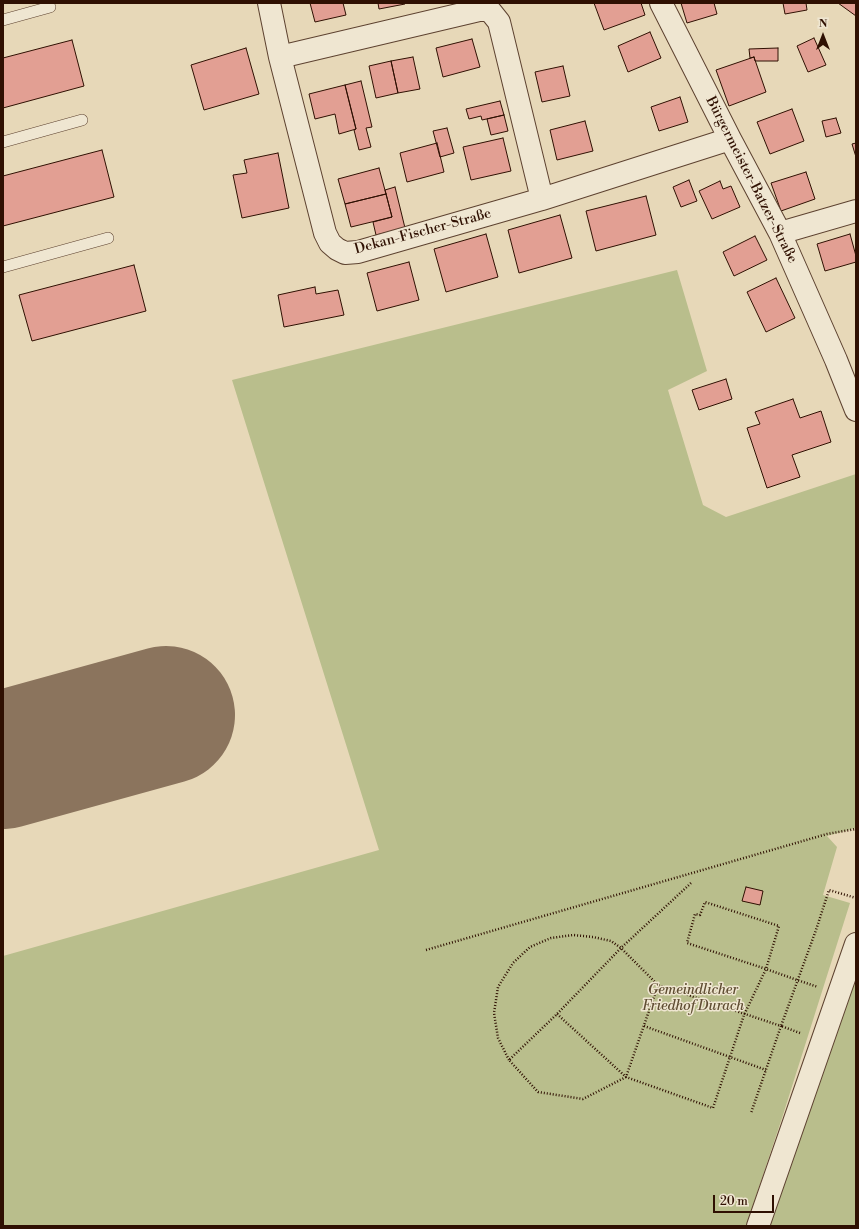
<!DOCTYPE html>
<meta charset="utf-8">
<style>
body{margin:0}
#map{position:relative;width:859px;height:1229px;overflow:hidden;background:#e7d8b8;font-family:"Libre Bodoni",serif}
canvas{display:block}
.frame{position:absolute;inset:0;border:4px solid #2f1002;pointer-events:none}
.north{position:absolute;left:803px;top:16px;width:40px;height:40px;-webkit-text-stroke:3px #efe6d1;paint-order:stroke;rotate:0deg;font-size:11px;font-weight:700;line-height:16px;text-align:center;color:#2f1002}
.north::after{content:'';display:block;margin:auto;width:14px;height:18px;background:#2f1002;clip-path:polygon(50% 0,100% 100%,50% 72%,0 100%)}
.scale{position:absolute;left:713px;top:1195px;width:61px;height:18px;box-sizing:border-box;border:2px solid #2f1002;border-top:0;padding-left:5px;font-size:12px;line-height:14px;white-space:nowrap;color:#2f1002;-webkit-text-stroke:3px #efe6d1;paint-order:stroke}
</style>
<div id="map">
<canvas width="859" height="1229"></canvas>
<div class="frame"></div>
<div class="north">N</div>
<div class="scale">20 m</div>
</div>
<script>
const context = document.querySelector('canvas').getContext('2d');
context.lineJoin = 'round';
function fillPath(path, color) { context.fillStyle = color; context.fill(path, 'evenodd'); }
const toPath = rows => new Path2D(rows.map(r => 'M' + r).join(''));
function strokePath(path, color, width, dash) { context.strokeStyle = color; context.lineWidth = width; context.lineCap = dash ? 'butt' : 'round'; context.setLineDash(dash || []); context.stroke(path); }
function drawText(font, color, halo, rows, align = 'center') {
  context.font = font + ' "Libre Bodoni",serif'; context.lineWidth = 3; context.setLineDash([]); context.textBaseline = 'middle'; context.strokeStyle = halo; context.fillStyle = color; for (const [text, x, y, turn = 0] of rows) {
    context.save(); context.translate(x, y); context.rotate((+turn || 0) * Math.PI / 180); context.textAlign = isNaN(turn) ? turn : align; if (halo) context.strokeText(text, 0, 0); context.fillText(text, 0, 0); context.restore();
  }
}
const green = toPath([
 [677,270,707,371,668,390,703,505,726,517,856,474,856,828,827,836,837,847,823,895,850,903,782,1118,746,1226,3,1226,3,956,379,850,232,380],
 [856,969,856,1226,770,1226,810,1111]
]);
const runway = toPath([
 [3,760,166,715]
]);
const building = toPath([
 [310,3,343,3,346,15,315,22,310,3],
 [378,3,405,3,405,4,379,9,378,3],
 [594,3,641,3,645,15,604,30,594,3],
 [681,3,714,3,717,14,687,23,681,3],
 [783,3,806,3,807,10,785,14,783,3],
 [838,3,856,3,856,16,838,3],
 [650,32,661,58,628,72,618,46,650,32],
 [814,38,826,65,808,72,797,46,814,38],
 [472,39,480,67,443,77,436,48,472,39],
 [72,40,84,86,3,108,3,58,72,40],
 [246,48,259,94,204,110,191,65,246,48],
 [778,48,778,61,755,61,754,57,750,58,749,49,778,48],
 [413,57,420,89,398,93,391,61,413,57],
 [754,57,766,92,729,106,716,70,754,57],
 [391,61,398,93,376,98,369,66,391,61],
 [563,66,570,96,542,102,535,72,563,66],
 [361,81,372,127,366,128,371,147,359,150,354,130,356,129,345,85,361,81],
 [345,85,356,129,339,134,335,114,315,119,309,94,345,85],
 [680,97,688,122,659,131,651,107,680,97],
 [500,101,504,115,482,120,481,116,469,119,466,109,500,101],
 [792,109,804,141,770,154,757,122,792,109],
 [504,115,508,131,491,135,487,119,504,115],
 [836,118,841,133,826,137,822,121,836,118],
 [585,121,593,151,557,160,550,130,585,121],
 [447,128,454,153,440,157,433,131,447,128],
 [503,138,511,171,471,180,463,147,503,138],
 [437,143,444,172,407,182,400,153,437,143],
 [856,143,856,157,852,144,856,143],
 [102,150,114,197,3,226,3,176,102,150],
 [278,153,289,208,242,218,233,175,247,173,244,160,278,153],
 [379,168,386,194,345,204,338,179,379,168],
 [806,172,815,199,781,211,771,183,806,172],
 [689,180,697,201,681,207,673,187,689,180],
 [720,181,723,189,731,186,740,207,712,219,699,191,720,181],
 [395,187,405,228,376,235,373,222,392,217,385,190,395,187],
 [386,194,392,217,351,227,345,204,386,194],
 [646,196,656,235,596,251,586,211,646,196],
 [560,215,572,258,519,273,508,230,560,215],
 [486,234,498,277,446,292,434,249,486,234],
 [850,234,856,256,856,262,825,271,817,244,850,234],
 [755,236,767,260,734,276,723,252,755,236],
 [409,262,419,300,377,311,367,273,409,262],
 [134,265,146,311,32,341,19,295,134,265],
 [776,278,795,318,766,332,747,292,776,278],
 [315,287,316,294,338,290,344,315,284,327,278,295,315,287],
 [726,379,732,399,699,410,692,390,726,379],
 [793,399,800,418,821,411,831,442,792,455,800,477,767,488,747,428,760,424,755,412,793,399],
 [746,887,763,891,760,905,742,901,746,887]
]);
const path = toPath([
 [691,883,621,948,557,1014,509,1060,538,1092,583,1099,626,1077,658,985,781,1026,751,1113],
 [426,950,827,834,856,829],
 [557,1014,626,1077,713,1108,744,1015,766,969,779,926,705,902,700,915,695,914,687,943,766,969,797,980,818,987],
 [644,1026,766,1070],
 [800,1033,781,1026,816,930,829,890,856,898],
 [509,1060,498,1038,494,1013,498,987,513,963,530,947,551,938,573,935,593,937,611,941,621,948,658,985]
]);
const lane = toPath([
 [3,20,50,7],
 [3,142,82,120],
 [3,267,108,238]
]);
const street = toPath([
 [269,3,280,57,325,233,330,243,337,249,345,253,358,252,542,199,730,139],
 [661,3,730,139,780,233,836,360,856,410],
 [280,57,479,10,486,10,491,12,499,22,542,199],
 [780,233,856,211],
 [758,1226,856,944]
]);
const streetNames = [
 ["Bürgermeister-Batzer-Straße",751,180,63],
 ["Dekan-Fischer-Straße",423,232,-15]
];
const parkNames = [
 ["Gemeindlicher",693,991],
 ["Friedhof Durach",693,1007]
];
fillPath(green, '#b9be8c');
strokePath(runway, '#8b745d', 138);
fillPath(building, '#e29f93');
strokePath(building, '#2f1002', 1);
strokePath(lane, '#5d4230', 12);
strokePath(street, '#5d4230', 24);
strokePath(path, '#2f1002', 2.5, [1, 2]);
strokePath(lane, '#efe6d1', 11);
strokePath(street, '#efe6d1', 22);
drawText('14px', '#2f1002', '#efe6d1', streetNames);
drawText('italic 14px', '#5f4d32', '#efe6d1', parkNames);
</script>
